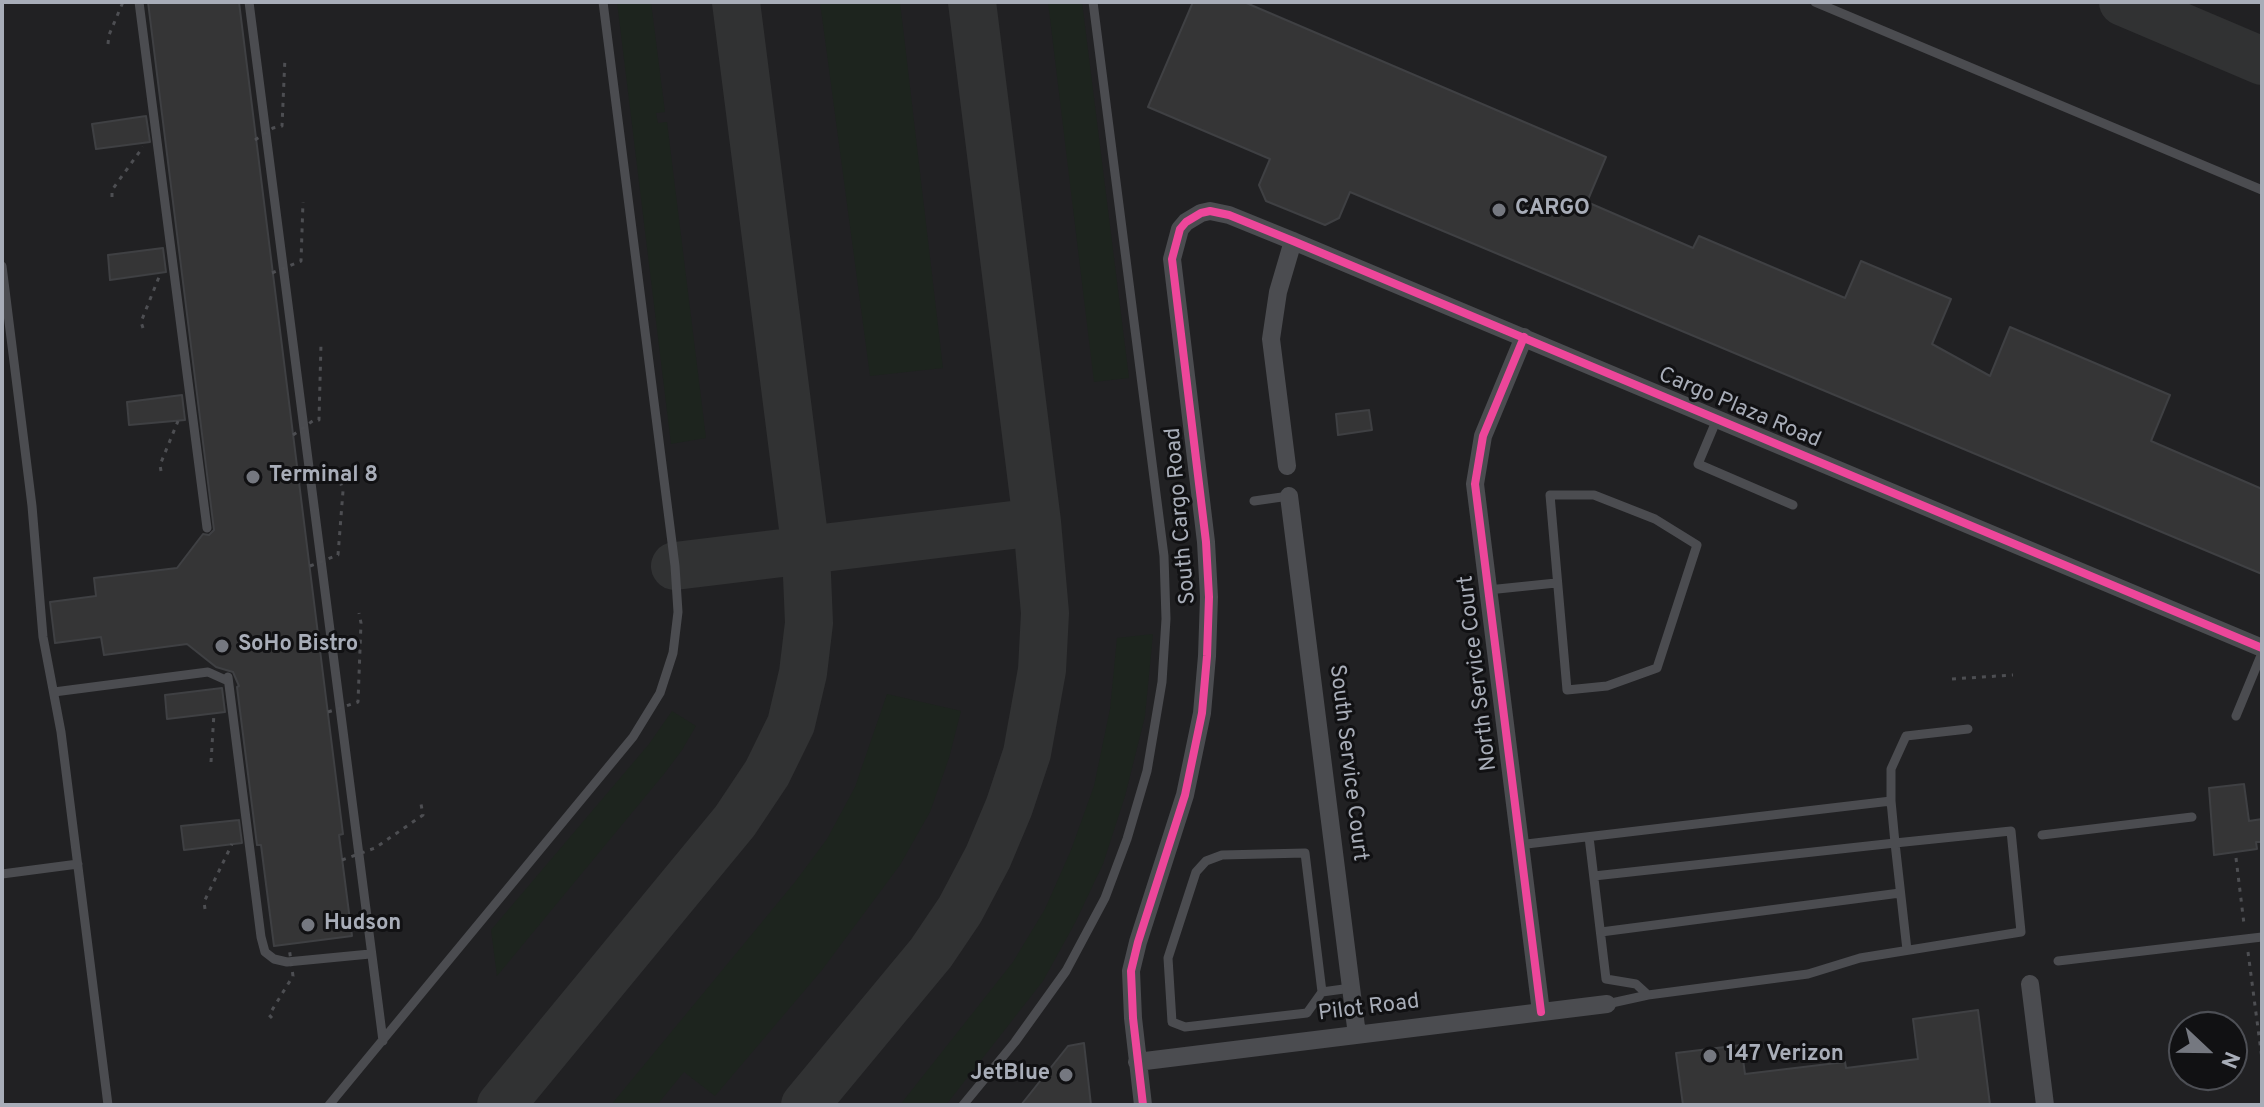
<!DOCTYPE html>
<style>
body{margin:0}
#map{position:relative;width:2264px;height:1107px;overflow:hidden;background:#171717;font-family:Overpass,sans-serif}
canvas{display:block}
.frame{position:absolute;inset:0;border:4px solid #a8adb8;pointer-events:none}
.north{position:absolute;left:2168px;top:1011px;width:80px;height:80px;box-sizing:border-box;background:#111113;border:2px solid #4d4f55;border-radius:50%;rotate:112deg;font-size:22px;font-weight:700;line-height:32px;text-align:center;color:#a8adb8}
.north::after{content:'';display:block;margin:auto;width:28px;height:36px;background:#757880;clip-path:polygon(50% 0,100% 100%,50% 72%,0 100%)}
</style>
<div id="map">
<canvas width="2264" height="1107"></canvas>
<div class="frame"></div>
<div class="north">N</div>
</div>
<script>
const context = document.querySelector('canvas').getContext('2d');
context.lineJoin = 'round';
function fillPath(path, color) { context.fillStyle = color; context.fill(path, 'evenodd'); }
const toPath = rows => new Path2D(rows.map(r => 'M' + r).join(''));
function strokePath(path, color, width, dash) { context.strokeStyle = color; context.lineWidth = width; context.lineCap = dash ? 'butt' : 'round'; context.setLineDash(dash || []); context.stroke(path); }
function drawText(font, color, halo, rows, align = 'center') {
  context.font = font + ' Overpass,sans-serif'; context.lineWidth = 6; context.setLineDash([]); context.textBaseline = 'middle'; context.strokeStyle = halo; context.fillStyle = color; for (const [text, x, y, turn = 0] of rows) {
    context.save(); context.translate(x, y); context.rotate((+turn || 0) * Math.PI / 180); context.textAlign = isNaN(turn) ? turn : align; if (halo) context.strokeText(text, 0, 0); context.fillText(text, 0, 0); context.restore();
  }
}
const built = toPath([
 [2,2,2262,2,2262,1105,2,1105],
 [2184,1027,2232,1027,2232,1075,2184,1075]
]);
const green = toPath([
 [617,2,651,2,665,112,656,113,658,123,667,122,706,438,671,444],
 [820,2,900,2,943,368,870,376],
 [1048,2,1082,2,1129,378,1094,382],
 [1153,634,1145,716,1125,796,1103,864,1075,923,1043,981,946,1105,900,1105,1013,962,1045,909,1071,850,1094,786,1110,709,1117,638],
 [887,694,961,711,949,758,930,812,900,865,822,970,715,1096,684,1072,657,1105,611,1105,795,882,827,839,855,787],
 [672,711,696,726,682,750,664,774,497,976,491,930,649,744]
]);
const taxiway = toPath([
 [2123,2,2262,61],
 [675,566,1037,522],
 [501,1105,735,821,767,773,791,724,803,673,809,623,806,552,736,2],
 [805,1105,931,953,960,910,988,857,1009,807,1027,753,1042,670,1045,613,1037,522,972,2]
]);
const building = toPath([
 [148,2,239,2,343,834,339,835,352,936,274,946,261,845,257,845,237,687,239,686,233,672,216,667,187,644,104,655,101,637,55,643,50,602,96,596,94,578,177,568,203,534,209,535,214,530,148,2],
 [1193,2,1244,2,1606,157,1587,202,1693,248,1699,236,1845,298,1861,261,1951,299,1932,344,1990,376,2010,327,2170,395,2151,441,2262,489,2262,574,1350,192,1339,218,1325,225,1266,201,1259,185,1270,159,1148,107,1193,2],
 [146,116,150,142,96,149,92,124,146,116],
 [163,248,166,272,110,280,108,255,163,248],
 [182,395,185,420,129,425,127,402,182,395],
 [1369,410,1372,430,1338,435,1336,414,1369,410],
 [222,688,225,712,167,719,165,695,222,688],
 [2244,784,2249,821,2262,819,2262,842,2256,842,2257,849,2214,855,2209,788,2244,784],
 [239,820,242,843,184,850,181,826,239,820],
 [1978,1010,1990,1105,1683,1105,1676,1053,1741,1045,1745,1074,1845,1062,1846,1068,1918,1059,1913,1019,1978,1010],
 [1084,1043,1091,1105,1021,1105,1068,1046,1084,1043]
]);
const path = toPath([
 [108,44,109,35,123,2],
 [112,197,112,190,143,147],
 [143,328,141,322,159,277],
 [161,471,160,465,178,421],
 [1952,679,2013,675],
 [211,762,214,713],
 [2236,858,2244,924],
 [205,909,204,902,232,844],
 [2248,952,2262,1059]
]);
const service = toPath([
 [139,2,207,528],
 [249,2,383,1041],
 [1815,2,2262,190],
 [2,266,32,506,43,637,61,732,108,1105],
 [1717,419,1698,464,1793,505],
 [1550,495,1594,495,1655,519,1697,545,1657,668,1607,686,1567,690,1550,495],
 [1254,501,1289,496],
 [1488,590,1556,583],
 [228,677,261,937,265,952,274,959,287,962,370,954],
 [54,692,208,672,228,681],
 [2236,716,2262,653],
 [1891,801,1891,769,1906,736,1968,729],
 [2042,835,2192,817],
 [1589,837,1606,979,1636,984,1648,995],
 [1518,845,1891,801,1895,843,2011,831,2021,932,1860,958,1808,974,1648,995,1607,1004],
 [2,874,78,864],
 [1594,876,1895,843,1907,950],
 [1601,932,1900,893],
 [2058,961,2262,937],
 [1322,992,1305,853,1222,855,1206,861,1196,872,1168,958,1172,1022,1185,1027,1307,1013,1322,992,1351,988],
 [329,1105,633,737,660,693,673,653,678,612,675,566,603,2],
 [963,1105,1015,1042,1066,971,1105,898,1127,839,1147,771,1162,682,1166,619,1164,556,1093,2]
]);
const minor = toPath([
 [1524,337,1483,436,1475,484,1541,1012],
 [1287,466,1271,339,1278,292,1293,241],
 [1289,496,1357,1035],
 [2030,984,2045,1105],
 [1137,1062,1607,1004],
 [1143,1105,1133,1018,1131,971,1138,942,1185,795,1202,713,1207,656,1209,597,1206,542,1172,259,1180,229,1186,222,1201,213,1210,211,1229,215,1293,241,2262,648]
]);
const pathBridge = toPath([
 [255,140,273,128,282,126,285,57],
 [272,273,301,261,303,202],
 [293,435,314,420,319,420,321,344],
 [310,566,338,555,343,491,341,484],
 [328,712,358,702,361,623,359,613],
 [342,860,375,848,423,815,421,804],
 [272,1018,269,1015,293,976,289,947]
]);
const cycleway = toPath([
 [1524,337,1483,436,1475,484,1541,1012],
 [1143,1105,1133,1018,1131,971,1138,942,1185,795,1202,713,1207,656,1209,597,1206,542,1172,259,1180,229,1186,222,1201,213,1210,211,1229,215,1293,241,2262,648]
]);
const markers = [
 [1499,210,8,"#757880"],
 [253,477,8,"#757880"],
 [222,646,8,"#757880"],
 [308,925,8,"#757880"],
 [1710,1056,8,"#757880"],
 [1066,1075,8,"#757880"]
];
const poiNames = [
 ["CARGO",1515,210],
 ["Terminal 8",269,477],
 ["SoHo Bistro",238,646],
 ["Hudson",324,925],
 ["147 Verizon",1726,1056],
 ["JetBlue",1050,1075,"right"]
];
const streetNames = [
 ["Cargo Plaza Road",1739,409,23],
 ["South Cargo Road",1182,516,-95],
 ["North Service Court",1479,673,-97],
 ["South Service Court",1347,763,83],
 ["Pilot Road",1369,1009,-7]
];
fillPath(built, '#212123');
fillPath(green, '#1d241e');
strokePath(taxiway, '#313233', 48);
fillPath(building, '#353536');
strokePath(building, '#3f4043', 2);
strokePath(path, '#4d4e52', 3, [4, 6]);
strokePath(service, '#4b4c50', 9);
strokePath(minor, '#4b4c50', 18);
strokePath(pathBridge, '#4d4e52', 3, [4, 6]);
strokePath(cycleway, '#ed469a', 8);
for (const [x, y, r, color] of markers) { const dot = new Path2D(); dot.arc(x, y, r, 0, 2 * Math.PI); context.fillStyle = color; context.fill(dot); strokePath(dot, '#111113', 3); }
drawText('bold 22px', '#a8adb8', '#111113', poiNames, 'left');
drawText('22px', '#a8adb8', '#111113', streetNames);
</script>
